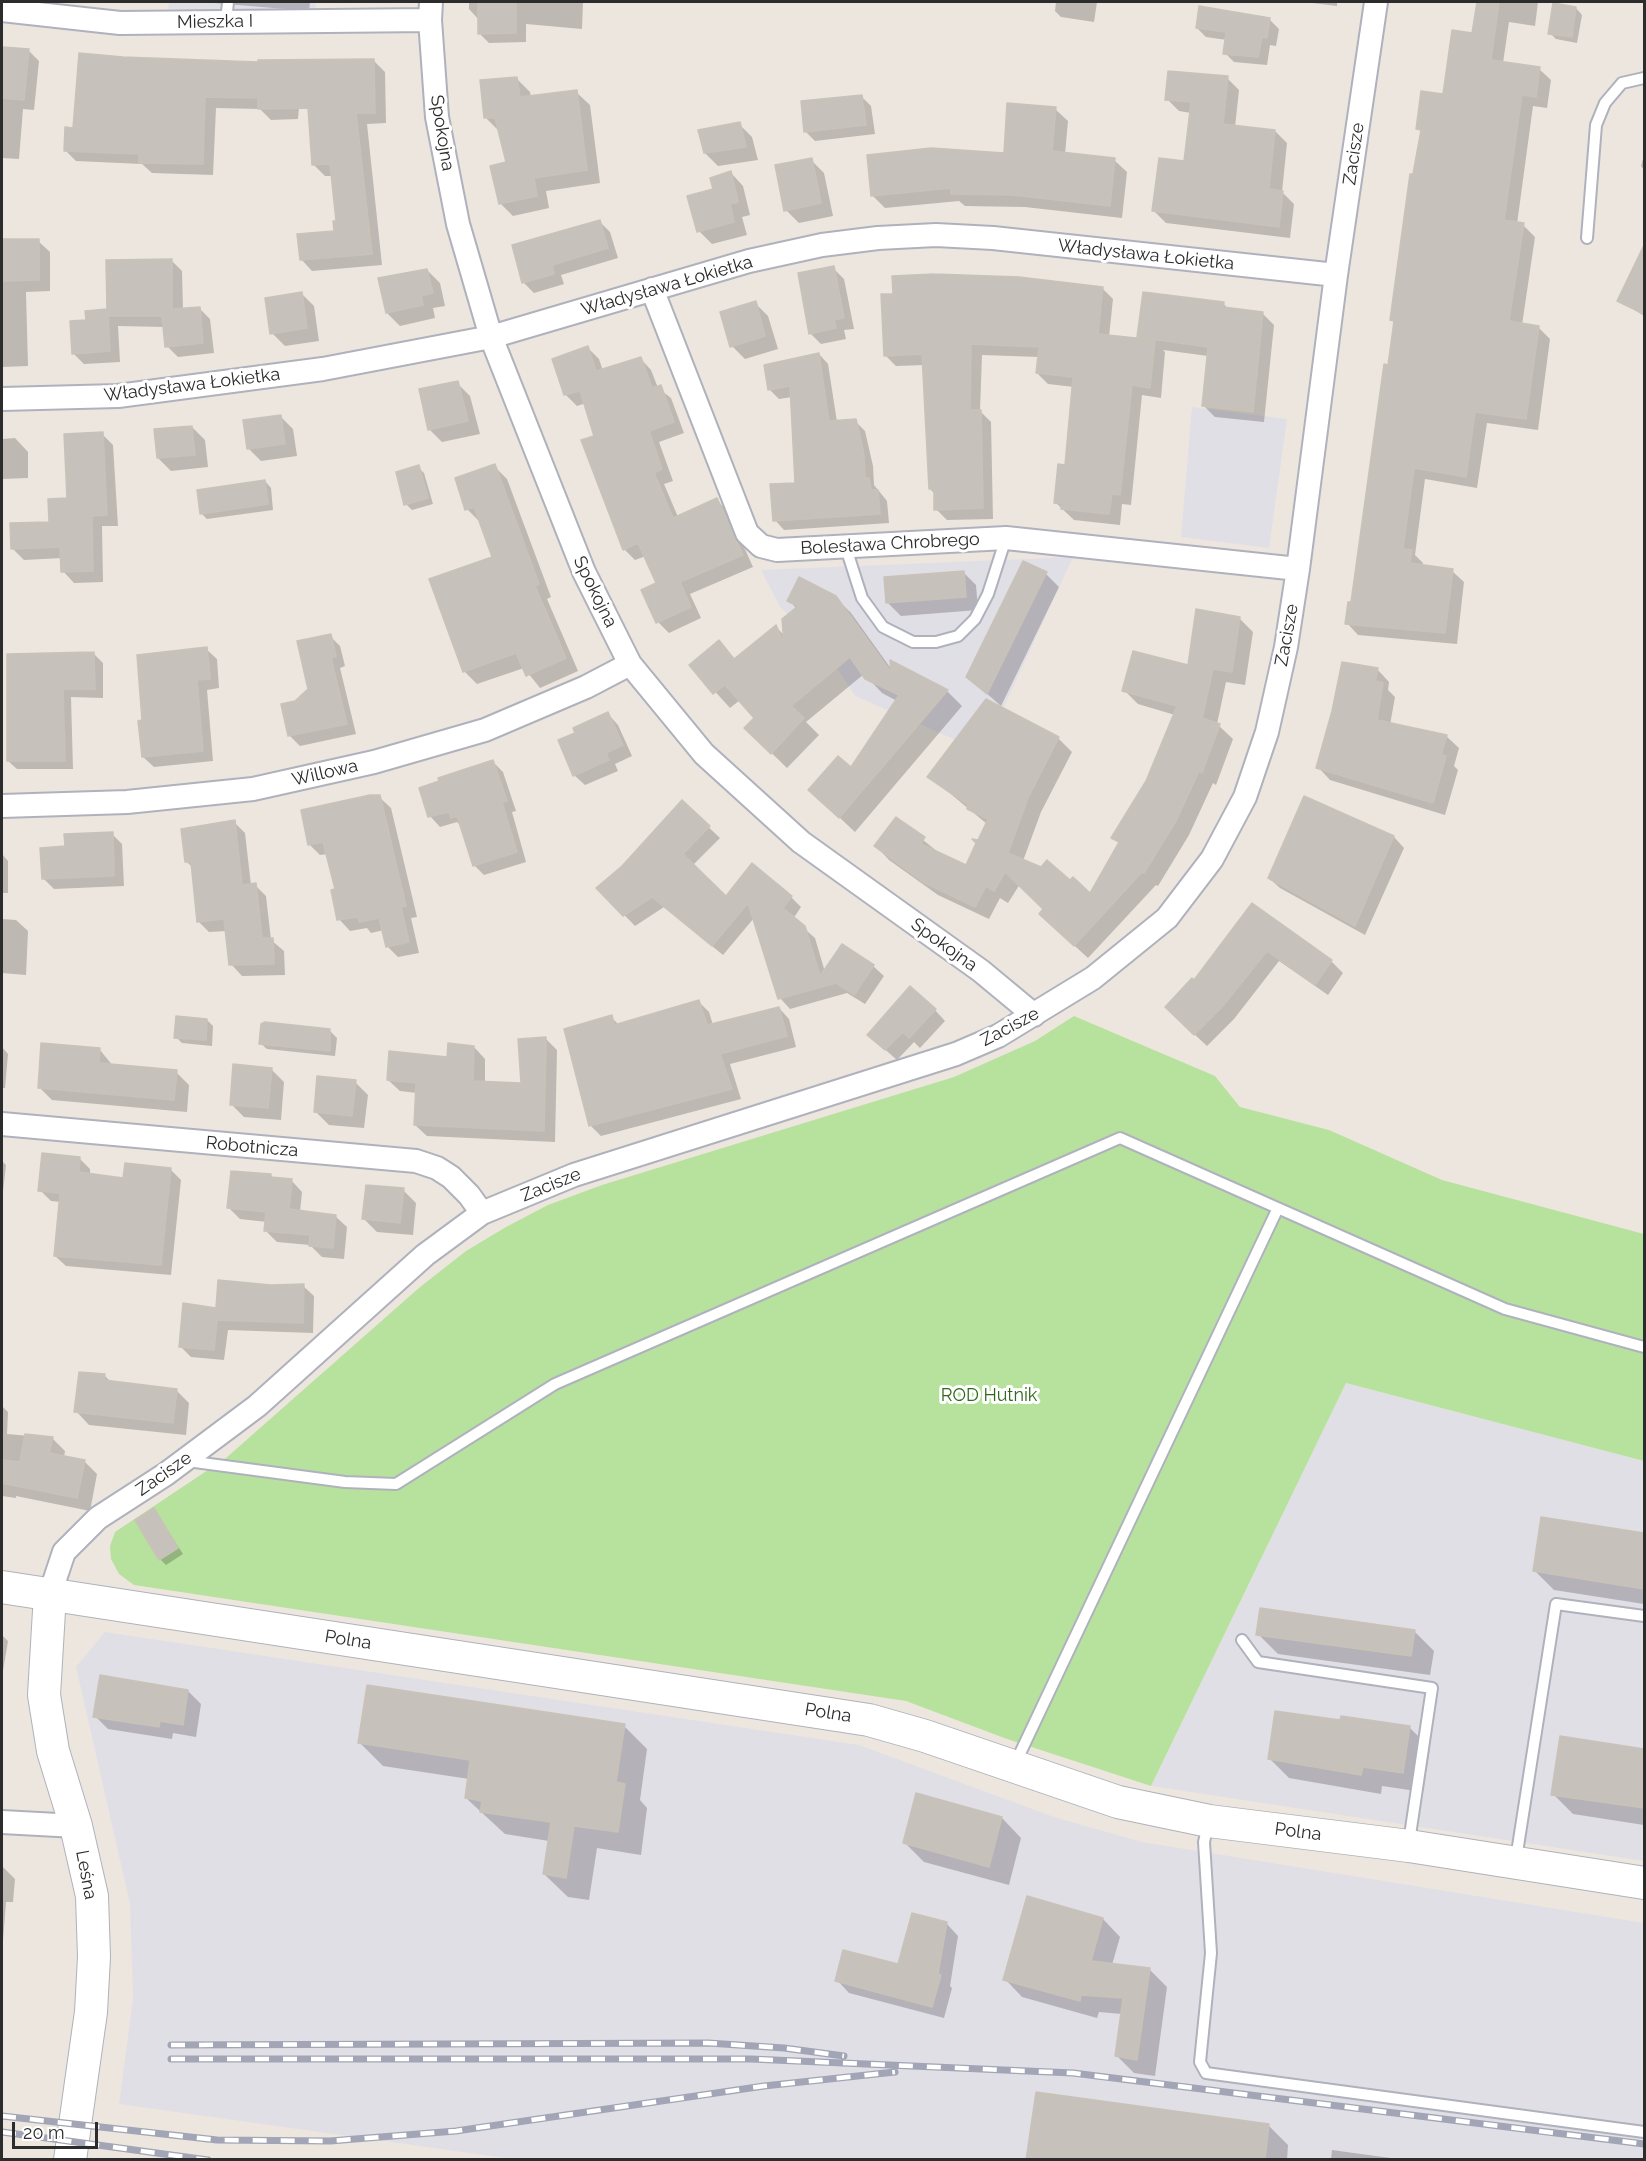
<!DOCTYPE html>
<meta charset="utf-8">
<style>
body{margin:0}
#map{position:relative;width:1646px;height:2161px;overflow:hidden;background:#ede6df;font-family:Raleway,sans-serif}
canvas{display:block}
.frame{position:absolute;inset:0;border:3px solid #2c2c2c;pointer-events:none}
.scale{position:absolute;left:12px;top:2122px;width:86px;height:27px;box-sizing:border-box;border:3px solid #2c2c2c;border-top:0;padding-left:8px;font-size:18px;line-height:21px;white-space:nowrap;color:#2c2c2c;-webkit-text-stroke:4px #fff;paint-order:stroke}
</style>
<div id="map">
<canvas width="1646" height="2161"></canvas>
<div class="frame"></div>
<div class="scale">20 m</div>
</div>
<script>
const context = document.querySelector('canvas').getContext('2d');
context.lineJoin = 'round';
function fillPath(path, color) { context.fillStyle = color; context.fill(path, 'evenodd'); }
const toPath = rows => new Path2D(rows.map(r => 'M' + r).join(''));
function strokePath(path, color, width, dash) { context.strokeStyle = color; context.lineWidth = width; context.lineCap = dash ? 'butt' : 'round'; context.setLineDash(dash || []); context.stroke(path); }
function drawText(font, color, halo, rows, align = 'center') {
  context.font = font + ' Raleway,sans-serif'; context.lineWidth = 6; context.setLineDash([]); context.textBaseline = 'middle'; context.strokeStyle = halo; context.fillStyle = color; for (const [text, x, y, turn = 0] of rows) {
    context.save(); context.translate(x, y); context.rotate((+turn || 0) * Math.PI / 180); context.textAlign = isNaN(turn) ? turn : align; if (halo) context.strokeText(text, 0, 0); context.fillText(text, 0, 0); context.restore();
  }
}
const industrial = toPath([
 [169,2,316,2,315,13,168,9],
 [1192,407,1287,419,1269,548,1181,537],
 [1073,557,983,752,855,696,822,645,780,607,761,570],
 [1346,1383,1644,1461,1644,1861,1151,1786],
 [105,1632,859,1745,1054,1817,1142,1842,1644,1923,1644,2159,520,2160,119,2104,133,1999,130,1904,76,1667]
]);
const green = toPath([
 [1074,1016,1215,1076,1240,1107,1329,1130,1442,1180,1644,1234,1644,1461,1346,1383,1151,1786,1007,1739,906,1701,134,1585,119,1574,111,1559,110,1546,115,1532,226,1458,420,1287,466,1251,506,1227,548,1205,602,1185,954,1077,1035,1041]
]);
const shadow = toPath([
 [202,2,310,2,309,11],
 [469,2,583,2,582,29,526,24,526,42,489,43,479,33,479,20,469,9],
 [1056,2,1097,2,1094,22,1061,17,1055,11],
 [1304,2,1337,2,1337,6],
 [1478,2,1538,2,1535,26,1509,22,1503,63,1539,69,1551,80,1547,108,1533,106,1517,224,1523,225,1535,237,1522,325,1538,327,1550,339,1538,430,1487,423,1477,488,1425,479,1415,555,1423,563,1422,566,1452,571,1464,582,1457,644,1358,635,1347,623,1352,604,1390,367,1395,323,1391,320,1422,132,1418,128,1445,95,1474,35],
 [1576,8,1582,15,1577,43,1556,39,1550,33],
 [1270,20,1279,29,1276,46,1270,45,1267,65,1234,62,1225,53,1227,40,1206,37,1197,28],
 [2,48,28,50,39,61,34,110,23,109,19,159,2,158],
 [374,61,385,72,386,123,367,124,382,265,312,271,301,259,335,232,338,223,333,176,325,176,314,165],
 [302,72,298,119,271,120,260,109,216,108,213,175,152,173,142,164,76,161,65,150,75,130],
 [1227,78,1239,90,1235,127,1275,131,1287,143,1282,192,1294,204,1290,238,1166,223,1154,211,1185,163,1191,113,1179,111,1167,99],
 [517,79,530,92,531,97,576,92,590,105,600,183,546,191,549,208,513,216,500,203,508,163,499,131,486,118],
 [861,96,871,106,875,134,815,141,805,131],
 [1055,109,1068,121,1065,154,1114,160,1127,172,1122,218,1025,207,965,206,959,201,885,208,872,195,1006,155],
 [739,124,752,137,758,160,718,166,705,153],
 [1644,155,1644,170,1641,166],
 [811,160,824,173,833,216,799,223,786,210],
 [731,173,743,186,750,215,742,217,747,235,712,244,699,231,715,190],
 [600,222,610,232,618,258,561,275,564,284,534,293,523,282],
 [38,241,50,252,50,291,26,292,28,366,2,367,2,264],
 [171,260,182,271,183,310,199,308,210,319,214,353,178,357,167,346,164,327,118,326,120,362,84,364,73,353,88,322,108,311],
 [1636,267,1644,271,1644,316,1619,300],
 [833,268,844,279,854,329,844,330,846,339,821,344,810,333],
 [427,270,440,283,445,306,433,308,435,318,400,326,387,313],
 [1102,288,1113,299,1109,337,1142,340,1139,337,1223,303,1229,310,1262,313,1274,325,1264,422,1215,417,1204,406,1208,356,1163,350,1165,352,1161,398,1142,395,1131,505,1122,504,1120,525,1074,520,1055,502,1066,466,1074,387,1048,384,1037,373,1039,357,982,355,980,411,991,422,993,519,947,520,936,509,935,494,930,489,924,365,896,366,885,355],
 [301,293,314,306,319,341,285,346,272,333],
 [755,303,768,316,778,349,745,359,732,346],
 [588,348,599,359,603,371,640,358,651,370,658,388,671,398,684,433,659,442,673,481,664,484,678,517,717,500,728,512,753,567,690,594,701,618,669,633,658,622,658,584,646,556,635,560,624,549,601,493,583,441,596,437,586,403,577,406,565,394],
 [819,354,828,364,837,422,855,421,865,431,873,466,874,485,887,501,889,523,784,530,775,520,797,485,792,397,779,399,769,389],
 [457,383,470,396,480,434,442,442,429,429],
 [280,416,293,429,297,456,261,461,248,448],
 [192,427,205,440,208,467,171,471,158,458],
 [102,434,113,445,118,526,102,526,103,582,74,583,63,571,62,558,24,560,13,549,51,524,69,499],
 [15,438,28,452,28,478,2,479,2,439],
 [494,466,507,479,551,597,547,599,578,671,540,688,524,668,477,684,464,671,494,557,480,522,467,509],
 [418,467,424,473,433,504,412,510,406,504],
 [265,481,271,488,273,510,207,519,201,513],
 [963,572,976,585,978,610,901,616,888,603],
 [1046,574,1059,587,1001,706,968,677],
 [835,597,851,613,892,670,891,663,947,691,962,706,855,832,810,790,851,769,897,701,882,693,864,674,806,722,819,735,787,768,746,728,756,718,740,700,730,708,691,665,718,642,736,660,776,627,785,636,797,609,789,600],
 [1239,618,1253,632,1245,685,1226,682,1217,724,1233,739,1216,785,1213,783,1189,835,1158,886,1156,885,1088,958,1054,927,1045,910,1020,884,1008,903,1000,898,989,919,938,895,889,860,876,846,897,819,938,852,966,867,987,824,929,776,1058,738,1072,752,1041,812,1023,861,1071,882,1090,895,1120,844,1113,838,1147,782,1175,715,1138,704,1124,690,1189,667],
 [330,636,340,646,345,666,340,668,356,734,300,746,290,736,295,703,310,690],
 [206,649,217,659,219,688,207,690,213,761,154,767,143,757,144,722],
 [94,654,103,663,103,698,71,697,73,769,17,769,8,761,9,656],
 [1377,669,1389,682,1388,690,1395,697,1390,725,1446,736,1459,748,1454,766,1458,770,1445,815,1330,780,1318,767],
 [608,714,618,725,632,756,615,764,618,771,585,785,574,775,577,734],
 [493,762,503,772,516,811,512,812,526,862,484,875,474,865,462,827,457,822,440,827,430,816],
 [379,797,391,808,417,917,411,918,419,953,398,957,387,946,384,930,371,933,367,928,350,931,339,919,337,890,328,854,320,855,309,844],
 [1305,798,1394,837,1404,848,1365,935,1280,888,1269,878],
 [682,802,720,838,692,866,726,898,791,897,801,907,793,919,815,938,825,972,873,966,884,976,865,1004,847,993,790,1009,780,998,754,918,723,955,664,907,635,926,598,888,623,867],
 [234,822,245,833,251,885,255,885,266,896,271,940,284,951,285,975,242,976,231,964,227,931,209,932,198,921,193,868,187,862],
 [112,834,122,844,124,886,54,889,44,879,67,848],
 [2,854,8,861,8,893,2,893],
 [1252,905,1331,961,1343,973,1328,995,1279,961,1234,1019,1207,1046,1178,1019,1194,982],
 [2,919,16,920,28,931,26,975,2,973],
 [699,1002,709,1012,713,1025,779,1008,789,1019,796,1047,730,1064,741,1099,601,1136,590,1125,611,1017,619,1025],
 [935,1010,945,1021,920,1048,914,1042,897,1060,880,1045],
 [207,1020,213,1026,212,1046,182,1043,176,1037],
 [265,1024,331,1032,337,1038,335,1056,267,1049,260,1043],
 [545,1038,557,1050,555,1142,427,1136,415,1125,417,1093,400,1091,388,1080,474,1047,485,1059,485,1083,522,1085],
 [2,1047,8,1054,5,1088,2,1088],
 [100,1050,113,1066,176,1072,189,1085,187,1112,52,1100,39,1087],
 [271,1069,284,1082,281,1120,244,1117,231,1104],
 [355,1082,368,1095,364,1128,329,1125,316,1112],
 [79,1158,90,1169,90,1175,124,1179,170,1169,181,1180,171,1275,66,1266,55,1256,61,1202,51,1201,40,1190],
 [2,1161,6,1165,2,1201],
 [271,1176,274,1179,291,1180,302,1192,300,1212,335,1216,347,1227,344,1259,322,1257,310,1245,277,1242,266,1231,267,1222,240,1219,229,1208],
 [403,1190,416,1203,413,1235,377,1232,364,1219],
 [271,1286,303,1286,314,1296,313,1333,228,1330,224,1360,191,1357,180,1346,218,1310],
 [104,1375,112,1383,176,1390,189,1403,186,1435,89,1425,76,1411],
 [2,1406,8,1412,7,1434,52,1438,65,1451,64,1457,84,1461,97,1474,90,1511,16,1496,16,1498,2,1496,2,1500],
 [154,1510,183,1554,166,1565,160,1559],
 [1542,1519,1644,1535,1644,1604,1554,1590,1534,1570],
 [1414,1631,1434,1651,1430,1675,1278,1654,1258,1634],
 [2,1635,8,1641,2,1677],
 [188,1691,201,1704,196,1737,173,1733,172,1739,108,1729,95,1716],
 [1342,1717,1410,1728,1430,1748,1423,1792,1382,1786,1381,1794,1289,1778,1269,1758,1341,1722],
 [624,1726,647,1749,640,1800,647,1808,641,1855,597,1848,589,1900,568,1897,544,1874,549,1841,505,1834,466,1798,469,1779,383,1766,360,1743],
 [1561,1738,1644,1750,1644,1825,1573,1814,1553,1794],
 [1002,1818,1021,1838,1009,1885,924,1862,904,1842],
 [2,1866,15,1879,13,1902,6,1902,2,1954],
 [1028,1898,1103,1919,1120,1937,1112,1965,1150,1970,1167,1987,1155,2076,1134,2073,1116,2055,1122,2014,1099,2012,1097,2018,1022,1997,1005,1979],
 [946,1923,958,1936,950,1986,952,1988,944,2018,849,1993,837,1980,899,1966],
 [1269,2126,1288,2145,1287,2160,1028,2160],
 [1332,2150,1405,2160,1331,2160]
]);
const building = toPath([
 [478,2,516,2,516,33,478,34,478,2],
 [1477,2,1499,2,1491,60,1540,67,1536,97,1522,95,1504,220,1524,223,1509,321,1539,326,1526,419,1475,412,1466,477,1414,468,1403,549,1412,550,1410,563,1453,569,1445,633,1345,624,1348,602,1351,602,1384,364,1388,365,1394,321,1390,320,1410,174,1413,174,1421,130,1416,129,1421,91,1443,94,1452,30,1472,33,1477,2],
 [1553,3,1576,7,1572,37,1548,34,1553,3],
 [1199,6,1270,18,1267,38,1262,37,1258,57,1223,54,1226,32,1196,28,1199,6],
 [2,47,29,49,24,100,2,98,2,47],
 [79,53,123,57,258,62,258,60,374,59,375,113,356,113,372,254,300,260,297,234,334,231,333,221,336,221,330,164,312,165,308,108,258,109,258,98,205,97,203,164,139,163,139,154,64,151,65,127,73,128,79,53],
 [1168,71,1228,76,1223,124,1275,130,1269,189,1283,191,1279,227,1152,211,1159,158,1184,161,1191,102,1165,100,1168,71],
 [517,77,520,97,577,90,587,170,534,178,537,196,499,204,490,166,506,162,495,118,484,118,480,80,517,77],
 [862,95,866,125,804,132,801,101,862,95],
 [1007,103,1056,107,1052,151,1115,158,1110,206,1012,195,951,194,951,188,871,196,867,155,931,148,1004,153,1007,103],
 [740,122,746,147,704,153,698,130,740,122],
 [812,158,821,203,784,211,775,165,812,158],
 [731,171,738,202,730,204,734,222,697,232,687,196,713,189,710,178,731,171],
 [600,220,608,248,552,265,554,274,522,283,512,245,600,220],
 [2,239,39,239,39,280,2,281,2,239],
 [1644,245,1644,314,1617,301,1644,245],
 [172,259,172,309,200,307,203,343,165,347,162,316,108,316,110,351,72,354,70,321,86,320,85,311,107,309,106,260,172,259],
 [834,266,844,318,834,320,836,328,809,334,798,273,834,266],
 [427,269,433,293,421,296,423,305,386,313,378,278,427,269],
 [934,274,1019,277,1103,287,1098,334,1155,340,1150,388,1132,385,1120,495,1112,494,1109,514,1061,509,1062,504,1054,503,1058,464,1065,465,1073,377,1036,373,1039,347,971,344,970,410,981,410,983,508,934,510,934,489,929,489,922,354,884,356,881,294,893,294,892,276,934,274],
 [302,292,307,328,270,334,265,298,302,292],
 [1143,292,1224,302,1223,307,1263,312,1253,412,1202,406,1208,347,1137,337,1143,292],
 [756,301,765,336,730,347,720,312,756,301],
 [588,346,596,371,641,357,652,388,661,385,674,422,649,431,662,469,654,473,673,518,717,498,743,555,680,582,691,607,656,623,641,590,656,583,638,543,623,550,581,440,594,436,580,391,564,395,552,359,588,346],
 [819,353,829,421,856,419,864,455,865,478,869,478,871,490,878,490,880,514,773,521,770,484,795,483,790,386,768,390,764,365,819,353],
 [458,381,468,421,428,430,419,389,458,381],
 [281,415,285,444,247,449,243,420,281,415],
 [192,426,195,455,157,458,154,429,192,426],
 [103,432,107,515,92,516,93,571,61,572,60,547,11,549,10,523,49,522,48,499,67,498,64,434,103,432],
 [495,464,539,584,535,586,566,658,526,676,516,653,463,672,429,579,492,557,474,507,465,510,455,478,495,464],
 [419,465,428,498,404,505,396,472,419,465],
 [265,480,268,504,200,514,197,490,265,480],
 [1023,561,1047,572,987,694,966,677,1023,561],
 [964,571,966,597,886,603,884,577,964,571],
 [799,577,836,596,891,672,890,660,948,690,839,818,808,790,838,756,851,767,899,695,865,679,850,657,791,706,804,718,771,754,744,728,754,718,725,685,713,694,689,665,719,640,734,659,776,625,784,643,782,619,798,606,787,601,799,577],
 [1196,609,1240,617,1232,672,1213,669,1202,718,1220,724,1202,773,1199,771,1176,821,1144,873,1142,872,1074,946,1039,914,1043,909,1005,872,994,891,986,886,975,907,923,882,874,846,896,817,925,837,921,844,966,865,976,843,972,839,978,840,988,819,967,809,968,805,927,777,986,699,1059,737,1028,798,1008,853,1041,867,1047,860,1070,880,1073,877,1090,893,1119,842,1111,838,1146,781,1177,706,1122,691,1133,651,1188,665,1196,609],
 [331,634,336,656,331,658,347,724,288,736,281,704,295,701,308,689,297,641,331,634],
 [207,647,210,679,197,680,203,751,142,757,138,721,142,720,137,655,207,647],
 [94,652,95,689,63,689,65,761,7,761,7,654,94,652],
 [1342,662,1378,668,1375,681,1383,683,1377,720,1447,735,1441,755,1446,756,1433,803,1316,768,1332,711,1342,662],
 [608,712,623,745,606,753,609,760,573,776,558,740,575,733,573,728,608,712],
 [493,760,507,801,502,802,517,852,473,866,457,816,451,818,449,812,428,817,419,788,439,781,438,778,493,760],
 [370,795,380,795,406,906,401,907,409,942,386,947,379,918,359,922,358,917,337,920,331,890,335,889,323,842,308,845,301,810,370,795],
 [1304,796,1394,836,1355,926,1268,878,1304,796],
 [682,800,710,826,683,854,726,896,752,863,792,896,783,908,805,926,820,976,842,944,874,965,854,995,836,983,778,999,748,903,712,946,652,897,623,916,596,888,622,866,682,800],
 [235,820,242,885,256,883,262,938,273,938,274,964,229,965,224,919,197,922,191,862,185,862,181,829,235,820],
 [113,832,114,876,42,879,40,848,65,846,64,834,113,832],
 [1252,903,1332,960,1315,985,1267,951,1222,1007,1194,1035,1165,1007,1192,978,1194,980,1252,903],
 [910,986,936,1009,909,1038,903,1032,885,1050,867,1035,910,986],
 [699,1000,707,1025,779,1007,787,1036,720,1054,732,1089,589,1126,564,1029,612,1015,614,1025,699,1000],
 [176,1016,207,1019,206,1040,174,1038,176,1016],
 [265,1022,330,1029,330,1051,259,1044,261,1024,265,1022],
 [546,1037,544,1131,414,1125,416,1083,387,1080,389,1051,447,1057,448,1043,474,1046,473,1081,521,1083,518,1039,546,1037],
 [41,1043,100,1048,99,1063,177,1070,174,1100,38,1088,41,1043],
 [233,1064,272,1068,268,1108,230,1105,233,1064],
 [317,1076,356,1080,352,1116,314,1112,317,1076],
 [42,1153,80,1157,79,1172,123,1178,125,1163,171,1168,161,1265,54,1256,60,1193,38,1191,42,1153],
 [231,1171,271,1174,271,1177,292,1179,289,1209,336,1215,333,1248,309,1246,310,1235,264,1231,266,1212,227,1208,231,1171],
 [366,1185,404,1188,400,1223,362,1219,366,1185],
 [218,1280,271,1285,304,1284,303,1323,217,1320,214,1350,179,1347,183,1303,216,1308,218,1280],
 [79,1372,105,1374,104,1380,177,1389,173,1423,74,1412,79,1372],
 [25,1434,53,1437,49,1453,85,1460,77,1498,2,1483,2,1460,20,1462,25,1434],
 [154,1508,178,1548,159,1560,135,1520,154,1508],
 [1541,1517,1644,1533,1644,1589,1533,1571,1541,1517],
 [1260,1608,1415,1630,1411,1656,1256,1635,1260,1608],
 [100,1675,188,1690,183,1725,160,1721,159,1727,93,1717,100,1675],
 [367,1685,625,1724,616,1782,625,1784,618,1832,574,1826,566,1878,543,1874,551,1822,480,1812,482,1801,465,1798,470,1760,358,1743,367,1685],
 [1275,1711,1340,1720,1341,1716,1410,1726,1403,1773,1363,1767,1361,1775,1268,1759,1275,1711],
 [1560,1736,1644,1749,1644,1808,1551,1795,1560,1736],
 [916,1793,1002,1817,989,1867,903,1843,916,1793],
 [1027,1896,1103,1918,1091,1961,1150,1968,1137,2060,1115,2056,1123,1998,1081,1995,1080,2001,1003,1980,1027,1896],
 [912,1913,947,1922,938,1974,941,1975,932,2007,835,1981,843,1950,898,1964,912,1913],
 [1036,2092,1269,2124,1265,2160,1026,2160,1036,2092]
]);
const lane = toPath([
 [226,22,228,2],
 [1587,238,1596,125,1605,103,1622,83,1644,78],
 [846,548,862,598,883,627,913,642,936,642,958,636,975,619,988,594,1006,538],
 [187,1461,345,1482,396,1484,555,1384,1120,1138,1505,1309,1644,1347],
 [1242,1640,1258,1662,1432,1688,1409,1842],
 [1015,1764,1277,1210],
 [1208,1824,1204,1842,1211,1953,1200,2062,1206,2073,1644,2132],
 [1516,1859,1556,1604,1644,1616]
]);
const street = toPath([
 [431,2,430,20,437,117,458,224,491,337,584,572,630,664,704,754,801,842,981,971,1034,1015],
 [2,10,120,23,430,20],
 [652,289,747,533,761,546,777,550,1006,538,1298,569],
 [2,399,118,396,323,369,491,337,749,261,822,245,878,238,936,235,993,238,1336,275],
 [2,806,127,802,253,789,374,762,485,730,586,687,630,664],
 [2,1124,416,1161,437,1168,451,1177,469,1195,482,1213],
 [50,1594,64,1552,98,1518,166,1474,257,1406,425,1255,482,1213,574,1175,956,1054,998,1036,1093,978,1167,918,1212,859,1245,797,1267,732,1286,647,1298,569,1336,275,1376,2],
 [2,1822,76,1826]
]);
const secondary = toPath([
 [2,1587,869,1720,925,1736,1118,1802,1209,1821,1409,1846,1644,1883],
 [50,1594,44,1695,53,1751,76,1826,92,1896,94,1957,91,2012,70,2160]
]);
const rail = toPath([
 [171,2045,708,2043,784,2048,844,2056],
 [171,2059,751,2059,1073,2073,1644,2144],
 [2,2116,217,2140,330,2141,456,2131,764,2086,895,2072],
 [2,2132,208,2160]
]);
const streetNames = [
 ["Mieszka I",215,22,-1],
 ["Spokojna",442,133,81],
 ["Zacisze",1354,154,-82],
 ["Władysława Łokietka",1146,255,6],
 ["Władysława Łokietka",667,286,-16],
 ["Władysława Łokietka",192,385,-7],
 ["Bolesława Chrobrego",890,544,-3],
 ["Spokojna",595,592,64],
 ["Zacisze",1287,635,-80],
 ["Willowa",325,773,-13],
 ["Spokojna",944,945,36],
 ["Zacisze",1010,1027,-28],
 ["Robotnicza",252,1147,5],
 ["Zacisze",551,1185,-22],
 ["Zacisze",164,1474,-35],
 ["Polna",348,1640,9],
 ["Polna",828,1713,9],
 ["Polna",1298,1832,7],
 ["Leśna",86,1875,79]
];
const parkNames = [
 ["ROD Hutnik",989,1396]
];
fillPath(industrial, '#e1dfe6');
fillPath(green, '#b7e29d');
fillPath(shadow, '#0003');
fillPath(building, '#c6c1ba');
strokePath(building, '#c9c2b8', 1.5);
strokePath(lane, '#afb2bc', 14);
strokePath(street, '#afb2bc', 26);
strokePath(secondary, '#afb2bc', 34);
strokePath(lane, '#fff', 10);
strokePath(street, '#fff', 22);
strokePath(secondary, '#fff', 32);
strokePath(rail, '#a1a5b5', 7);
strokePath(rail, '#fff', 4.5, [14]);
drawText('18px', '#2c2c2c', '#fff', streetNames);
drawText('18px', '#2f681d', '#fff', parkNames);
</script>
